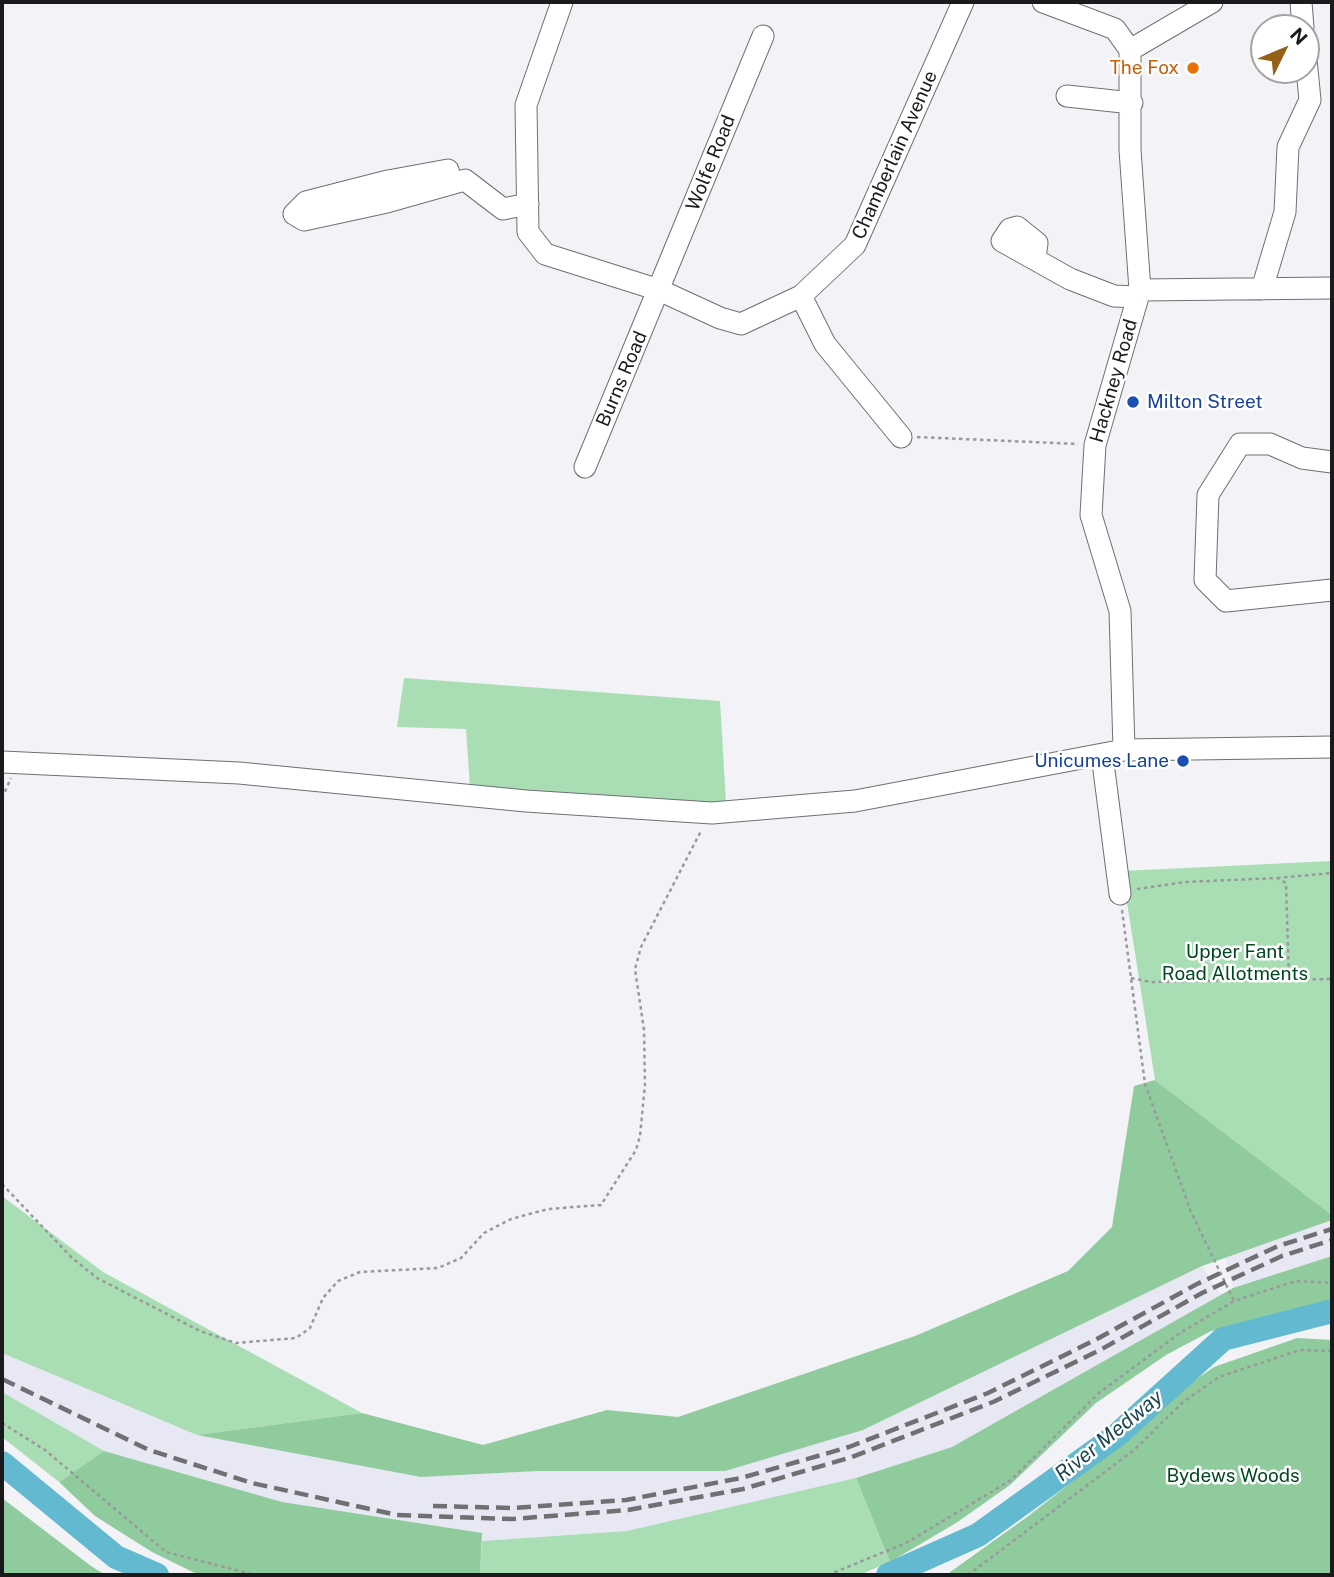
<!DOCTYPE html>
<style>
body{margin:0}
#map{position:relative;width:1334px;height:1577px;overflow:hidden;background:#f2f2f7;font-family:"Public Sans",sans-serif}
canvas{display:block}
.frame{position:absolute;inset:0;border:4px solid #1a1a1c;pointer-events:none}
.north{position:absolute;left:1250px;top:14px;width:70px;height:70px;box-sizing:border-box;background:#fff;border:2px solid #a3a3a4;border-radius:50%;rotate:47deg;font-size:19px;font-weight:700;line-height:28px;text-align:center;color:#1a1a1c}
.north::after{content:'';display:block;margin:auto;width:24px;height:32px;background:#956017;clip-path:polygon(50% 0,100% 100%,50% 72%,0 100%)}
</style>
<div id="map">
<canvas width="1334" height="1577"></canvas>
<div class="frame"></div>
<div class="north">N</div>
</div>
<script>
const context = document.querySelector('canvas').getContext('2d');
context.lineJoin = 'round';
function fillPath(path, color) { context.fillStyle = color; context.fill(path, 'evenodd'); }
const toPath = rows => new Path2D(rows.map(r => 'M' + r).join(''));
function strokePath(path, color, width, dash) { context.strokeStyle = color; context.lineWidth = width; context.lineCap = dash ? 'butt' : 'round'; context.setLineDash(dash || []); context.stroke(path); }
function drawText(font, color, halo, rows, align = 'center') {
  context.font = font + ' "Public Sans",sans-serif'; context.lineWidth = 5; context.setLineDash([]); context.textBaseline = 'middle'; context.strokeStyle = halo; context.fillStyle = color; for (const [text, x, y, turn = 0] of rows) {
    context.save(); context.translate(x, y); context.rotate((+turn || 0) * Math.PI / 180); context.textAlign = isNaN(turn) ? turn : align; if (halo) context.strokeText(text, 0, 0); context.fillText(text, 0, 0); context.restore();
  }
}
const built = toPath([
 [1332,1220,1332,1256,1233,1288,1225,1257],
 [1202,1266,1221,1295,952,1447,856,1478,627,1531,482,1541,323,1531,84,1464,2,1413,2,1353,197,1435,421,1477,538,1471,863,1430]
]);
const green = toPath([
 [404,678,720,701,726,803,470,787,466,729,397,727],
 [1332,861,1332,1215,1155,1080,1122,871],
 [2,1196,103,1272,362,1413,197,1435,2,1353],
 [2,1392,104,1451,59,1482,2,1437],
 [856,1478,890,1562,859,1575,480,1575,482,1541,627,1531]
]);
const forest = toPath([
 [1155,1080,1332,1215,1332,1220,1202,1266,863,1430,725,1471,538,1471,421,1477,197,1435,362,1413,483,1445,607,1410,678,1417,915,1336,1068,1271,1112,1227,1134,1086],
 [1332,1256,1332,1302,1211,1331,1166,1355,1096,1403,1010,1485,956,1523,890,1562,856,1478,952,1447,1233,1288],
 [1297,1338,1332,1340,1332,1575,946,1575,1027,1517,1126,1440,1175,1394,1214,1367],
 [104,1451,282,1502,482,1533,480,1575,199,1575,152,1552,95,1516,59,1482],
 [2,1498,91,1566,105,1575,2,1575]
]);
const river = toPath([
 [2,1463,116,1557,157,1575],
 [888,1575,978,1535,1117,1435,1223,1339,1332,1311]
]);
const path = toPath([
 [917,437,1078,444],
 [2,798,11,778],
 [1277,878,1332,873],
 [1137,889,1185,882,1277,878,1286,883,1289,980],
 [1122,910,1145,1084,1191,1212,1234,1301],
 [1131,978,1151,982,1332,979],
 [2,1184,71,1257,97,1278,200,1331,236,1343,296,1338,310,1328,323,1298,338,1281,360,1272,438,1268,461,1258,484,1233,511,1219,548,1209,601,1205,636,1150,640,1136,645,1084,644,1030,635,969,641,947,701,831],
 [2,1423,45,1450,166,1552,255,1575],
 [828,1575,908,1542,1011,1480,1099,1393,1180,1333,1234,1301,1296,1281,1332,1283],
 [968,1575,1134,1450,1182,1403,1219,1377,1300,1350,1332,1351]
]);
const minor = toPath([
 [562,2,526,105,528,232,545,254,659,290,720,318,741,324,801,296,855,245,963,2],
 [1043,2,1115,29,1130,50],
 [1301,2,1303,28],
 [1130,50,1212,2],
 [1067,96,1132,103],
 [451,183,448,170,388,181,306,202,294,214,304,220,387,202,465,180,503,209,528,204],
 [1035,258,1037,243,1017,227,1010,229,1002,241,1070,279,1114,296,1138,297],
 [1262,289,1285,212,1288,147,1310,100,1306,59],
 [1140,290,1332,288],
 [801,296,825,344,901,437],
 [1332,462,1302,458,1270,444,1240,444,1208,495,1205,580,1226,601,1332,590],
 [585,467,763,36],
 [1124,750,1120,611,1091,515,1095,445,1140,290,1130,150,1130,50],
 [1102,755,1120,894],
 [2,762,239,773,526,801,712,813,855,801,1124,750,1332,747]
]);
const rail = toPath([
 [2,1379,149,1450,252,1483,397,1515,512,1519,628,1510,743,1489,852,1457,993,1402,1100,1350,1202,1293,1282,1256,1332,1240],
 [433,1506,512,1508,626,1500,741,1478,849,1447,988,1393,1095,1340,1197,1284,1278,1246,1332,1229]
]);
const markers = [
 [1193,68,7,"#e8710a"],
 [1133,402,7,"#1a4fb4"],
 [1183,761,7,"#1a4fb4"]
];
const foodNames = [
 ["The Fox",1179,68]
];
const streetNames = [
 ["Chamberlain Avenue",895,155,-66],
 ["Wolfe Road",711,163,-68],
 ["Burns Road",622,379,-67],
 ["Hackney Road",1114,381,-74]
];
const transitNames = [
 ["Milton Street",1147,402],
 ["Unicumes Lane",1169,761,"right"]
];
const parkNames = [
 ["Upper Fant",1235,952],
 ["Road Allotments",1235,974],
 ["Bydews Woods",1233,1476]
];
const waterNames = [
 ["River Medway",1109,1436,-39]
];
fillPath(built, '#e8e7f4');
fillPath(green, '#a9ddb4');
fillPath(forest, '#90cb9d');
strokePath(river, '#62b9d0', 24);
strokePath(minor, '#6f6f74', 23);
strokePath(path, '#99999d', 2.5, [3.5, 3.5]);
strokePath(minor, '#fff', 21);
strokePath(rail, '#707073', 4.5, [14, 7]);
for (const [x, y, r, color] of markers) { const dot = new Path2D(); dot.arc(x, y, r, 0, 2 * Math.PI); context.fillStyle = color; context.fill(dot); strokePath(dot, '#fff', 2.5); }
drawText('19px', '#c56008', '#fff', foodNames, 'right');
drawText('19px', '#1a1a1c', '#fff', streetNames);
drawText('19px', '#164399', '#fff', transitNames, 'left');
drawText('19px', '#00481e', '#fff', parkNames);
drawText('italic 21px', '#1e4651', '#fff', waterNames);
</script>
